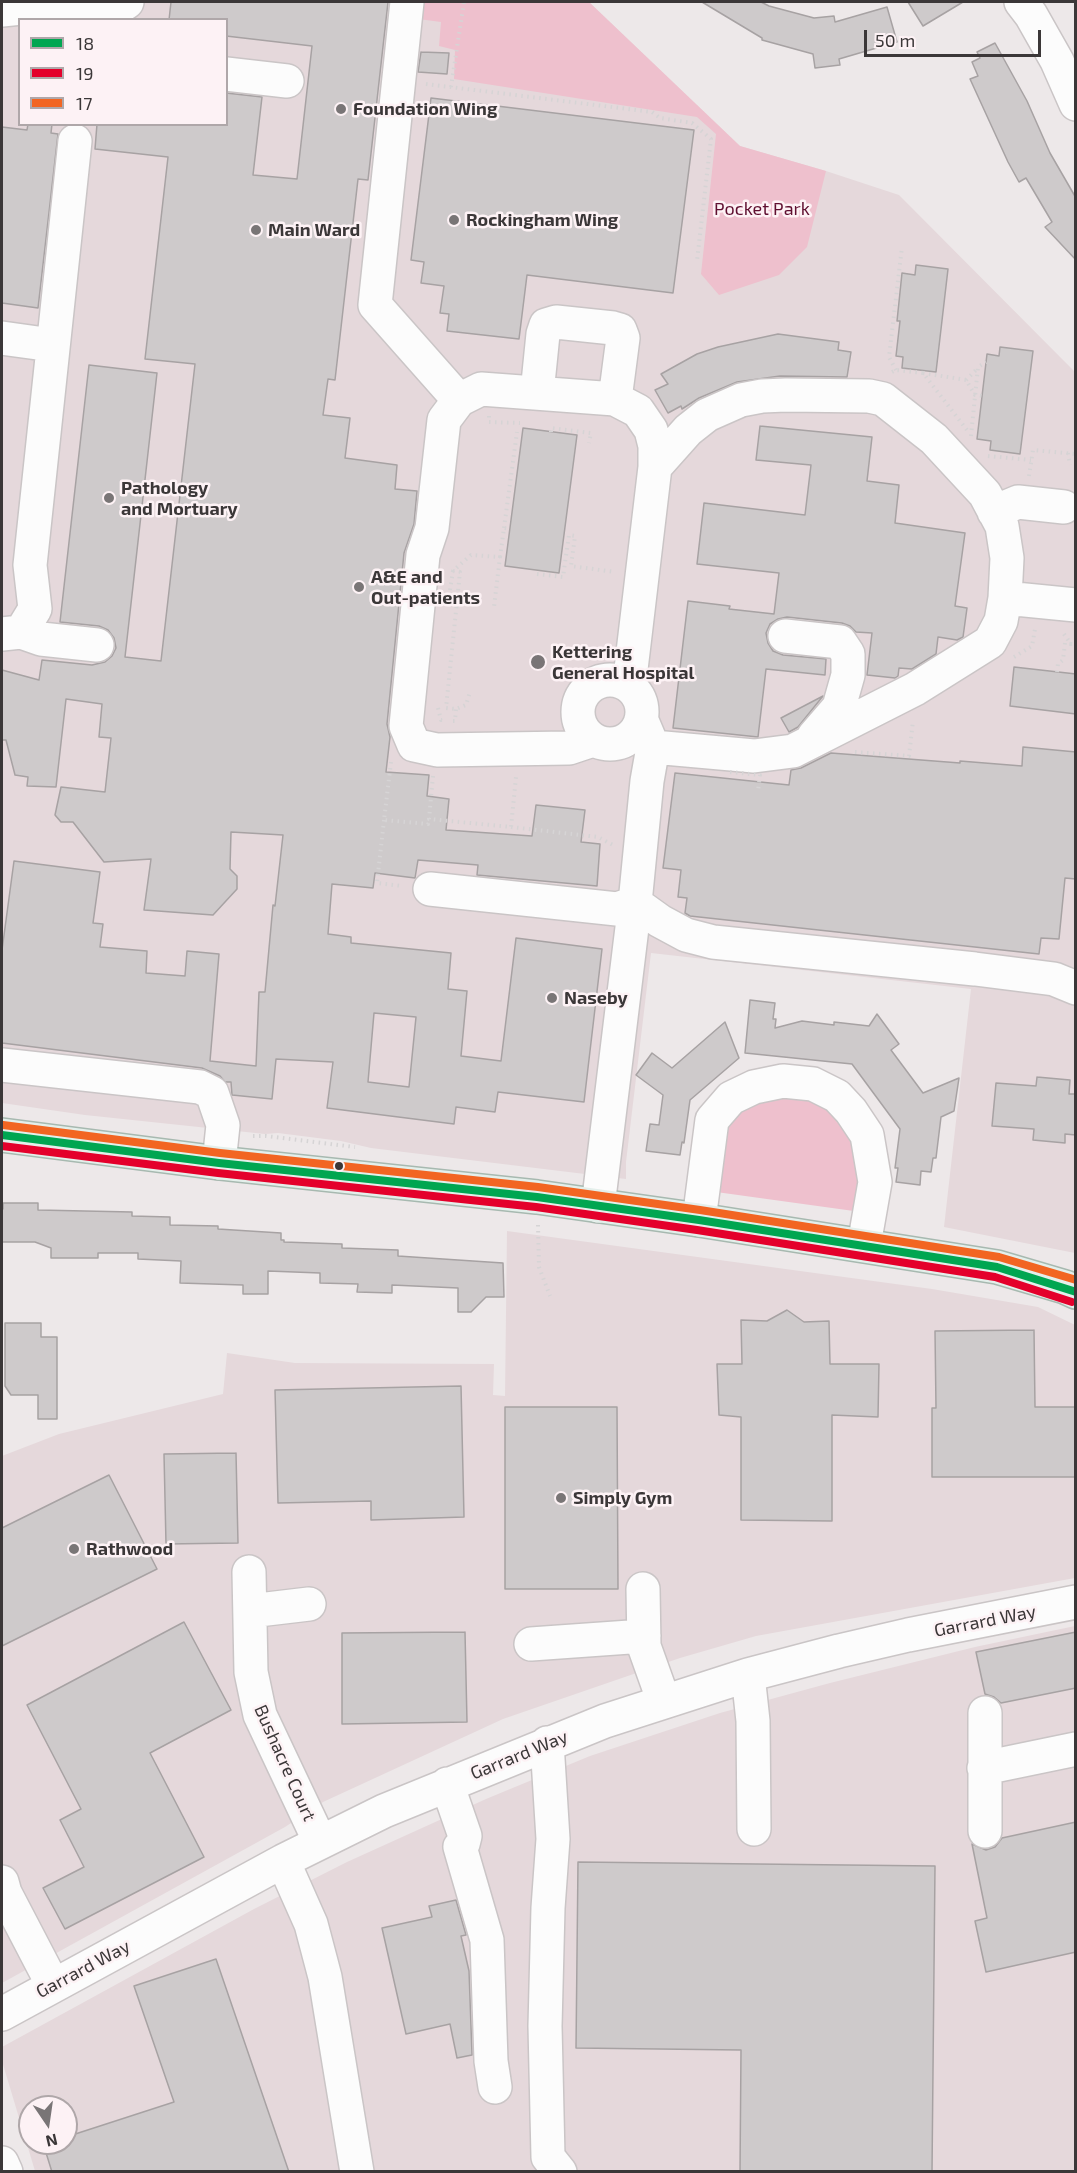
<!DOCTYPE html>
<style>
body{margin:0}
#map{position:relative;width:1077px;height:2173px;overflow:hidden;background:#ede8e9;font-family:"Exo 2",sans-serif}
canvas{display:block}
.frame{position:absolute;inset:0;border:3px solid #3b3738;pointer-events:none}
.legend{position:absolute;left:18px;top:18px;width:210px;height:108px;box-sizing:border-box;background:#fdf2f5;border:2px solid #afa7a9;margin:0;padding:8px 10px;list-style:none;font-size:18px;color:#3b3738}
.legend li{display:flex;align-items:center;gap:12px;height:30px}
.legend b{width:30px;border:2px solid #afa7a9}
.north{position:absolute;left:18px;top:2095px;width:60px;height:60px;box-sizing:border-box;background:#fdf2f5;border:2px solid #afa7a9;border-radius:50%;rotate:167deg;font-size:16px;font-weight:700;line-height:24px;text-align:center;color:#3b3738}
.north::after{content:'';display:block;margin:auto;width:21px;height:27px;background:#797576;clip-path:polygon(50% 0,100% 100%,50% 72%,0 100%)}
.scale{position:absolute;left:864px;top:30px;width:177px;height:27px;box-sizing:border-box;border:3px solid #3b3738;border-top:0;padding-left:8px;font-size:18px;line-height:21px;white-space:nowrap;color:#3b3738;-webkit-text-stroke:4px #fdf2f5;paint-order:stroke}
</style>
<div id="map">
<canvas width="1077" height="2173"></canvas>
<div class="frame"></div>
<ul class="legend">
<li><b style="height:8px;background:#00a651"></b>18</li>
<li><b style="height:8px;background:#e4002b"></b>19</li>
<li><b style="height:8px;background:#f26522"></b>17</li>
</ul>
<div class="north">N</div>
<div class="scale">50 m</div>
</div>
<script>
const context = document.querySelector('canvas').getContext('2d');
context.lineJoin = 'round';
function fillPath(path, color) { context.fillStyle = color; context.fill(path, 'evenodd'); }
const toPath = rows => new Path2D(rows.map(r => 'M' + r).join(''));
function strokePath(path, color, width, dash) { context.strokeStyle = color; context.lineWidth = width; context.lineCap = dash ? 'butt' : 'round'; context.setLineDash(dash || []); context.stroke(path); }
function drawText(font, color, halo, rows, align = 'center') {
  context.font = font + ' "Exo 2",sans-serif'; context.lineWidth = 5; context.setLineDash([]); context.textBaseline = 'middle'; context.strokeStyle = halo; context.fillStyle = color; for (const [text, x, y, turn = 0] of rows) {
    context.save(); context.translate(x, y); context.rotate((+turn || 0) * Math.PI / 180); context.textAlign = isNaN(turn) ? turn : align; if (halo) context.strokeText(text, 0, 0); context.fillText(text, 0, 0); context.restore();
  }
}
const built = toPath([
 [2,2,589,2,740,146,826,171,899,195,1075,372,1075,1253,944,1227,971,989,651,953,626,1162,626,1179,371,1148,341,1141,278,1133,265,1134,85,1115,2,1103],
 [20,20,226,20,226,124,20,124],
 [507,1231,932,1289,1038,1307,1075,1325,1075,1578,756,1636,680,1658,503,1719,323,1802,285,1827,2,1983,2,1456,59,1434,223,1394,227,1353,295,1363,494,1364,493,1395,505,1396],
 [1075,1626,1075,2171,35,2171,2,2061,2,2047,254,1909,347,1862,486,1799,590,1756,720,1713,830,1683,975,1647],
 [30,2107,66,2107,66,2143,30,2143]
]);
const green = toPath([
 [412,2,589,2,740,146,826,171,807,247,779,275,719,295,701,274,716,134,697,117,454,79,455,50,439,46,441,22,411,18],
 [804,1090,857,1132,861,1212,709,1191,713,1147,735,1109]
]);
const building = toPath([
 [171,2,388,2,368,180,358,179,335,380,328,379,323,415,350,418,345,458,397,465,395,489,417,491,414,524,404,553,387,724,390,737,386,772,429,775,427,796,449,799,446,830,532,836,536,805,585,810,581,842,600,844,597,886,477,875,478,865,418,860,415,878,375,873,373,888,332,884,328,934,351,937,351,943,451,953,448,989,467,991,461,1056,501,1061,516,938,602,949,584,1102,498,1092,495,1112,456,1107,454,1124,327,1108,333,1062,276,1059,272,1099,232,1095,231,1082,225,1082,220,1076,202,1068,2,1043,2,950,14,861,100,872,93,923,103,924,100,947,147,951,146,973,185,976,187,951,219,954,210,1061,256,1066,259,992,265,992,273,905,275,906,283,835,231,832,230,869,237,876,237,889,213,915,144,910,151,859,104,862,73,822,61,822,55,815,61,787,105,792,111,738,99,737,102,704,66,699,56,787,27,786,28,777,15,775,6,740,2,740,2,670,39,680,42,660,92,665,105,662,112,656,116,648,114,638,108,630,99,626,60,622,89,365,157,373,125,657,161,661,195,364,145,359,168,157,95,149,97,124,226,124,226,93,262,97,253,175,297,179,312,46,226,36,226,20,169,20,171,2],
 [374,1013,416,1017,409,1087,368,1082,374,1013],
 [702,2,761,2,769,6,814,18,834,16,835,22,887,7,897,42,839,59,840,65,815,68,813,54,762,40,762,38,702,2],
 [908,2,963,2,923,26,908,2],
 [995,43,1027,101,1050,153,1076,198,1076,260,1045,227,1052,222,1026,178,1019,182,1008,162,970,79,978,76,972,62,980,58,977,52,995,43],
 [421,52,449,53,447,74,418,72,421,52],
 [431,98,694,130,673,293,527,275,519,339,447,331,449,314,440,313,444,286,421,283,424,262,411,260,431,98],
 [28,124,52,124,51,133,58,134,38,308,2,303,2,127,27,130,28,124],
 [916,265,948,269,936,372,902,368,903,357,896,356,900,321,897,321,902,273,915,275,916,265],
 [778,334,839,342,838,350,851,352,847,377,780,376,737,382,699,398,682,409,681,406,668,413,655,390,668,384,661,374,697,354,718,347,778,334],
 [1000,347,1033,351,1020,454,990,450,991,441,977,439,987,354,999,356,1000,347],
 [760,426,872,437,867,481,899,485,895,523,965,533,955,606,967,608,963,637,957,640,938,637,936,654,912,669,899,668,898,676,895,678,867,675,872,633,856,632,850,626,842,623,787,617,778,619,770,624,766,633,768,643,773,651,783,655,826,659,825,675,766,669,758,737,673,728,688,601,730,606,729,609,774,614,779,573,697,564,704,503,805,515,811,465,756,460,760,426],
 [523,428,577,435,559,573,505,566,523,428],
 [1014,667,1076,674,1076,714,1010,706,1014,667],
 [823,696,798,727,789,732,781,718,823,696],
 [1023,747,1076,752,1076,879,1065,878,1059,939,1041,938,1039,954,690,916,685,913,687,898,678,897,681,870,663,868,675,773,789,785,791,770,801,768,831,753,960,763,960,761,1022,766,1023,747],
 [750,1000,775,1003,773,1019,776,1019,775,1028,802,1021,834,1025,834,1022,869,1026,877,1014,899,1044,891,1050,923,1093,959,1078,954,1111,941,1117,936,1158,933,1158,931,1172,921,1171,920,1185,896,1182,898,1168,895,1168,900,1129,852,1064,745,1053,750,1000],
 [725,1022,739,1058,690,1100,684,1143,682,1142,680,1155,646,1151,650,1124,659,1125,663,1095,636,1075,652,1053,672,1068,725,1022],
 [1037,1077,1070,1080,1069,1094,1076,1094,1076,1135,1065,1134,1065,1143,1033,1140,1034,1129,992,1126,996,1083,1036,1086,1037,1077],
 [3,1203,38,1203,38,1210,132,1212,132,1216,170,1217,170,1225,218,1226,218,1229,281,1233,281,1240,284,1240,284,1242,342,1244,342,1248,398,1250,398,1256,503,1263,504,1297,486,1297,471,1312,458,1312,458,1288,392,1285,392,1293,357,1292,358,1284,320,1283,320,1273,268,1271,268,1294,243,1294,243,1285,180,1283,181,1261,138,1259,138,1253,98,1253,98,1258,51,1258,51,1248,35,1242,2,1242,2,1209,3,1209,3,1203],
 [787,1310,804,1322,829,1321,830,1364,879,1364,878,1417,832,1415,832,1521,741,1520,741,1417,719,1415,717,1364,742,1364,741,1320,767,1321,787,1310],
 [5,1323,41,1323,41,1337,57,1337,57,1419,38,1419,38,1395,11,1395,5,1386,5,1323],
 [1034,1330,1035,1407,1076,1407,1076,1477,932,1477,932,1408,936,1408,935,1331,1034,1330],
 [461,1386,464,1517,371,1520,371,1501,278,1503,275,1390,461,1386],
 [505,1407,617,1407,618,1589,505,1589,505,1407],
 [236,1453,238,1543,166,1544,164,1454,236,1453],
 [109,1475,157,1569,2,1646,2,1528,109,1475],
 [184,1622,231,1710,150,1753,204,1857,65,1929,43,1888,84,1867,60,1820,81,1809,27,1705,184,1622],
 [465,1632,467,1722,342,1724,342,1633,465,1632],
 [1076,1632,1076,1688,1001,1703,994,1697,985,1694,976,1652,1076,1632],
 [1076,1822,1076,1952,986,1972,975,1921,987,1918,972,1844,986,1850,995,1847,1002,1838,1076,1822],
 [578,1862,935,1866,932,2172,740,2172,741,2050,576,2048,578,1862],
 [456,1900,466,1935,461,1936,469,1971,472,2055,457,2058,450,2024,406,2034,382,1928,432,1917,429,1906,456,1900],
 [216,1959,289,2172,52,2172,43,2143,66,2143,66,2137,174,2102,134,1986,216,1959]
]);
const path = toPath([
 [426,84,652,112,660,118,692,123,711,139,697,261],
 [451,87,464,2],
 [896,370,889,357,902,247],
 [892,372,896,370,923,373,967,430],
 [923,373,966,380,975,395,983,396],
 [966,380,978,368],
 [489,416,489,422,520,423],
 [551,432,551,428,591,433,589,443],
 [971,436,978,367,986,362],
 [1068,453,1070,465],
 [988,456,1031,460],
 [1029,476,1033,450,1076,454],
 [504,528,517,432],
 [500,557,504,528,510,529],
 [453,571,460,572,446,708,456,709,466,705,470,692],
 [537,574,563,577,569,535,575,536,571,566,615,572],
 [450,590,453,571,471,555,500,557,494,607],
 [1064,634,1071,644,1076,644],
 [1014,657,1032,646,1035,629],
 [1057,672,1058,664,1063,660,1065,643,1071,644],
 [438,708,441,720,445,720],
 [453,721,455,721,456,709],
 [855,752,909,756,913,721],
 [391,762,384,820,428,824,429,819],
 [433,776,429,819,511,827,516,777],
 [384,820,377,883,402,886],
 [511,827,598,837,613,845],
 [253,1136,266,1136,355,1147],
 [538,1225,539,1267,550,1296]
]);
const minor = toPath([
 [407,2,375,305,459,400],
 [1021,2,1031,15,1057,61,1076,104],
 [2,10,41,6,113,11,127,2],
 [226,74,287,81],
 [2,338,52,345],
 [537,393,543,334,546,325,556,322,613,328,620,330,623,338,615,399],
 [994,512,1018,502,1064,507],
 [1005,598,1076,605],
 [21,632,35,609,30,565,75,141],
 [2,634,21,632,41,639,97,645],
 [785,636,840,642,848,654,848,675,839,707,814,736],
 '578 712a32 32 0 1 1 64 0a32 32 0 1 1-64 0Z',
 [593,740,569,748,437,750,414,745,406,726,423,555,432,528,444,420,459,400,481,389,615,399,638,411,651,430,655,446,655,467,629,686],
 [653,747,754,756,793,751,915,689,990,642,1001,621,1005,598,1007,558,1002,526,985,494,934,439,883,399,869,396,786,395,762,396,741,400,707,415,688,430,655,467],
 [430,889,617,909,635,903],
 [635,903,660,921,686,935,713,942,975,969,1054,979,1076,988],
 [2,1065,200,1087,212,1093,223,1125,219,1163],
 [598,1206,635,903,647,781,653,747,642,721],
 [699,1220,712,1120,731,1098,754,1087,783,1081,813,1084,837,1096,851,1111,867,1135,875,1182,864,1245],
 [249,1572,251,1672,260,1715,320,1842],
 [643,1589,644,1646,664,1702],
 [250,1611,309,1604],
 [531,1644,644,1636],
 [748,1675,753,1721,754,1829],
 [547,1743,553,1839,548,1908,545,2026,548,2157,560,2172],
 [984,1768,1076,1749],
 [447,1784,465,1836,463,1844,460,1847,487,1940,491,2061,495,2087],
 [985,1831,985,1713],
 [283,1861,311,1924,325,1977,357,2172],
 [2,1882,5,1893,53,1985],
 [2,2014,283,1861,384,1811,605,1721,748,1675,839,1651,908,1635,1076,1602],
 [2,2163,6,2172]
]);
const major = toPath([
 [2,1135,219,1163,537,1197,699,1220,997,1267,1065,1287,1076,1292]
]);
const pathBridge = toPath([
 [730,772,760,775,758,791]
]);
const bus1 = toPath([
 [2,1135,219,1163,537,1197,699,1220,997,1267,1076,1292]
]);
const bus2 = toPath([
 [2,1146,218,1173,536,1207,697,1230,995,1277,1072,1302]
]);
const bus3 = toPath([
 [3,1125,220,1153,538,1187,700,1210,999,1257,1076,1280]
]);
const markers = [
 [341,109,6,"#797576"],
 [454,220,6,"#797576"],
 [256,230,6,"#797576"],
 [109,498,6,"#797576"],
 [359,587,6,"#797576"],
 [538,662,8,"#797576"],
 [552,998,6,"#797576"],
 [339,1166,5,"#3b3738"],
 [561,1498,6,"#797576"],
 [74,1549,6,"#797576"]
];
const poiNames = [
 ["Foundation Wing",353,109],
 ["Rockingham Wing",466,220],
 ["Main Ward",268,230],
 ["Pathology",121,488],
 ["and Mortuary",121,509],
 ["A&E and",371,577],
 ["Out-patients",371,598],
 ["Kettering",552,652],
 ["General Hospital",552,673],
 ["Naseby",564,998],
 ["Simply Gym",573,1498],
 ["Rathwood",86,1549]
];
const parkNames = [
 ["Pocket Park",762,209]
];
const streetNames = [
 ["Garrard Way",985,1621,-11],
 ["Garrard Way",519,1755,-22],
 ["Bushacre Court",285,1763,66],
 ["Garrard Way",83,1969,-28]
];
fillPath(built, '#e5d8db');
fillPath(green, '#eec0cd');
fillPath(building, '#cecacb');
strokePath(building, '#a7a2a3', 1.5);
strokePath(minor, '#cac5c6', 36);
strokePath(major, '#a7b9b0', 36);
strokePath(path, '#d6d4d5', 4, [1.5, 4.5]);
strokePath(minor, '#fcfcfc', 33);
strokePath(major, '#e4efeb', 33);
strokePath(pathBridge, '#d6d4d5', 4, [1.5, 4.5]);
strokePath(bus1, '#00a651', 8);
strokePath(bus2, '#e4002b', 8);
strokePath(bus3, '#f26522', 8);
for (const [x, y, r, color] of markers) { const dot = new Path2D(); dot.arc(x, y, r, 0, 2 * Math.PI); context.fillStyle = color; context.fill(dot); strokePath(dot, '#fdf2f5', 2); }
drawText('bold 18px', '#3b3738', '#fdf2f5', poiNames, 'left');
drawText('18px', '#5f0f30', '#fdf2f5', parkNames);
drawText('18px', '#3b3738', '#fdf2f5', streetNames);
</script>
